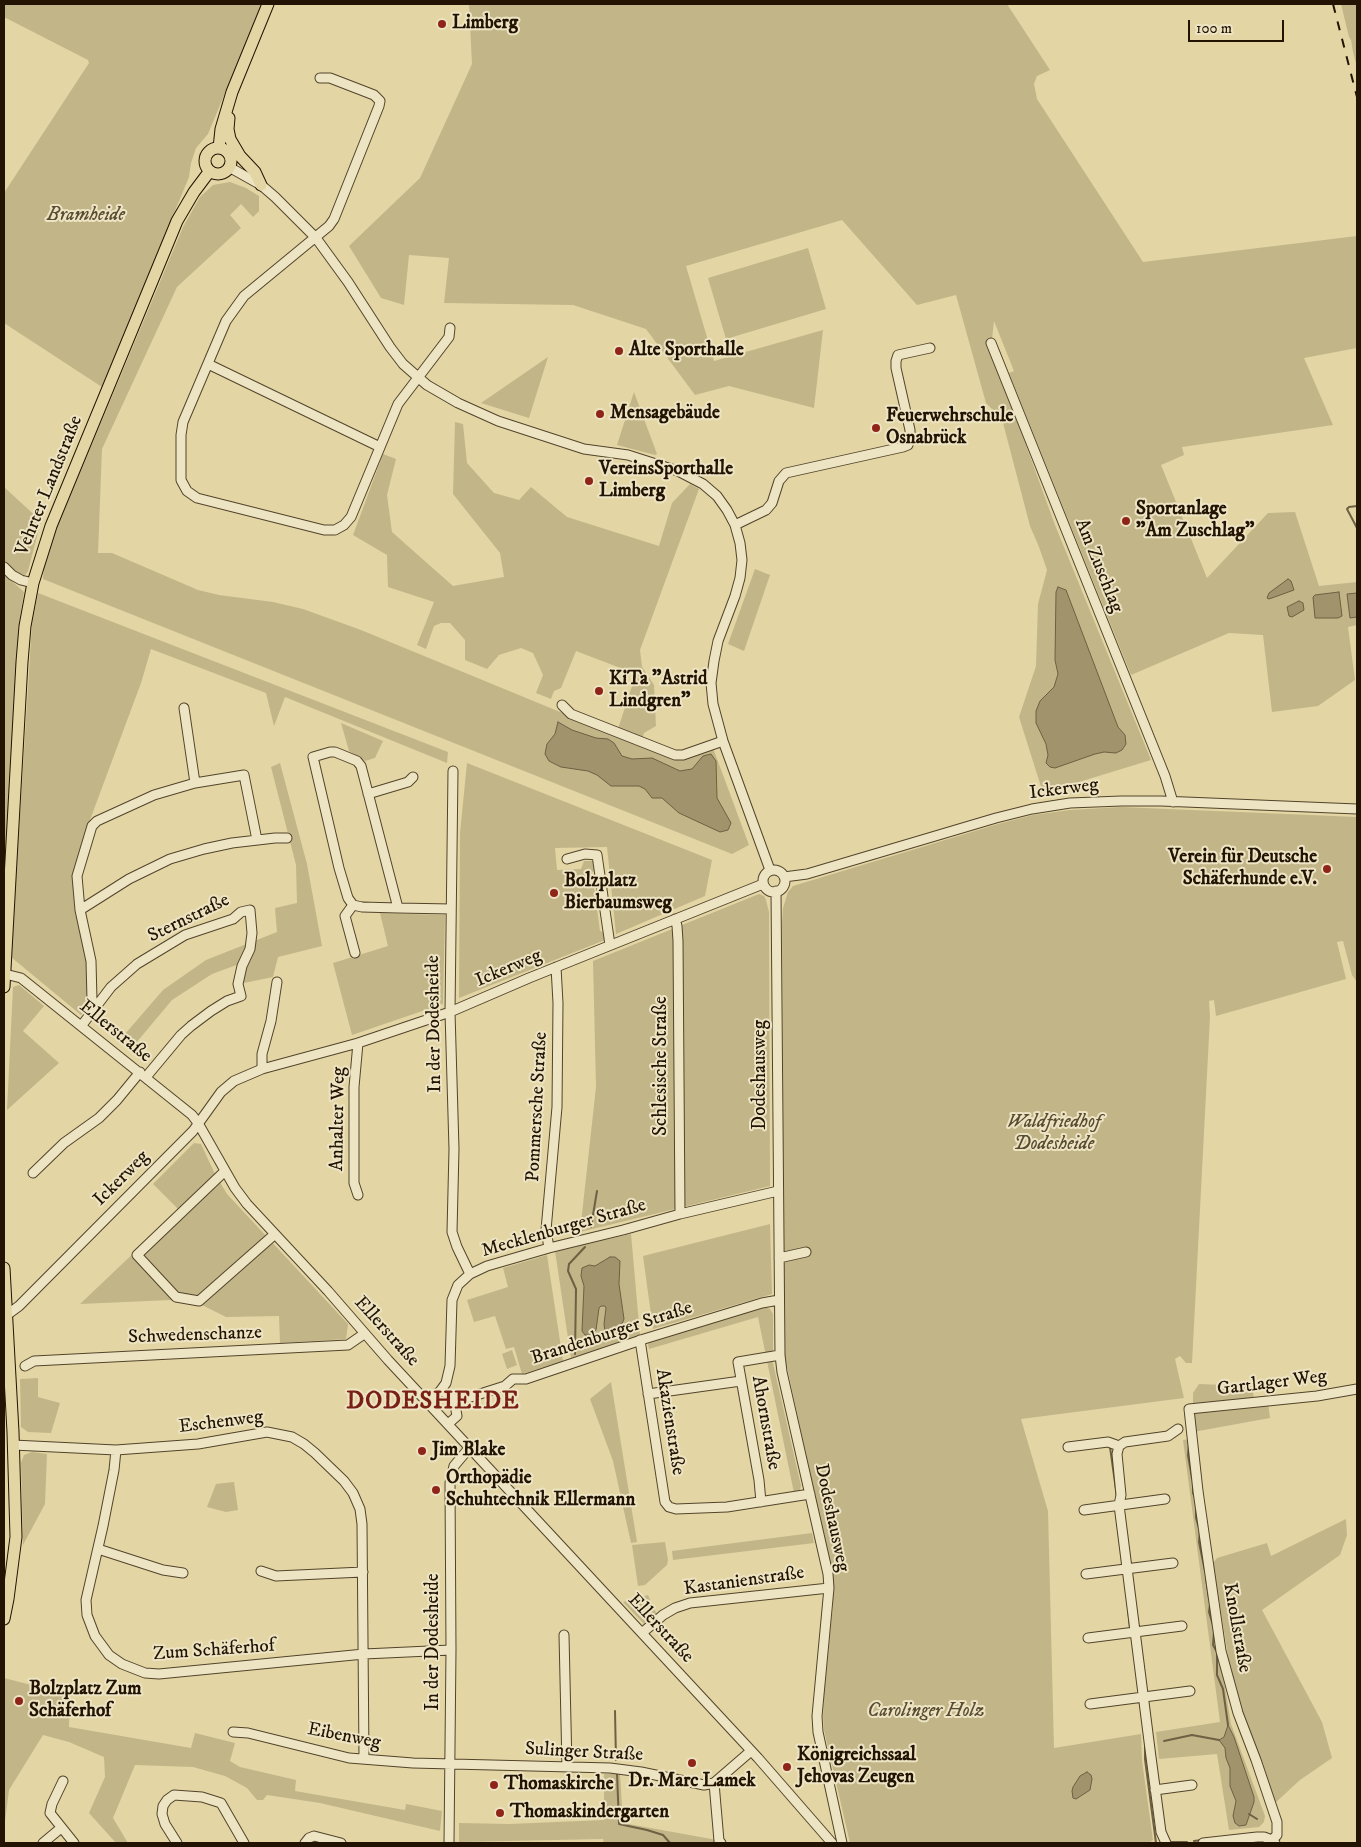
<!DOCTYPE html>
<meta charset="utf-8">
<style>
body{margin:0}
#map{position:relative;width:1361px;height:1847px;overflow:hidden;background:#e3d6a4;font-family:"IM FELL DW Pica",serif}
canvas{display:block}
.frame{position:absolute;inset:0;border:5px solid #221302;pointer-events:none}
.scale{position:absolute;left:1188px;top:20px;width:96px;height:22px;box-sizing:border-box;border:2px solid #221302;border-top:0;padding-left:6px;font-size:15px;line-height:18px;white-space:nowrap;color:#221302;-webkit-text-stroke:4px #ede4c4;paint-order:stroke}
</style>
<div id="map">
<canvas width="1361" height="1847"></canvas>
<div class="frame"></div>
<div class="scale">100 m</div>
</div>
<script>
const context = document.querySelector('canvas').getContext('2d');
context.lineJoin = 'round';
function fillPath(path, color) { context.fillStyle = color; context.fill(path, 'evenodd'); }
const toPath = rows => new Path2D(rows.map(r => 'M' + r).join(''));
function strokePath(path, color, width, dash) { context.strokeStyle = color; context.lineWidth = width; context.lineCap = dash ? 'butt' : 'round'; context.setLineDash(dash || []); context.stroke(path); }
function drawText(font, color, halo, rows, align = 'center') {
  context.font = font + ' "IM FELL DW Pica",serif'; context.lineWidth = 4; context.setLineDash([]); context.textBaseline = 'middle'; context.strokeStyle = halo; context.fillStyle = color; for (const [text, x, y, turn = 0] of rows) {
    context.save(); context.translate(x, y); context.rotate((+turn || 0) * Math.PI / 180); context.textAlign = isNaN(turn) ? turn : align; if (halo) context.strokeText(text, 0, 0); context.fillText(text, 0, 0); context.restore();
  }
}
const green = toPath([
 [4,4,262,4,208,134,196,148,191,163,189,177,102,387,4,323,4,193,89,63,88,60,4,17],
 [469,4,1007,4,1050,70,1037,76,1034,84,1037,99,1143,262,1357,236,1357,348,1304,358,1333,425,1182,447,1184,455,1161,465,1207,578,1268,513,1295,512,1319,586,1357,582,1357,625,1348,627,1355,680,1318,706,1272,712,1263,635,1229,633,1131,675,1009,373,1014,371,994,321,991,349,1055,525,1151,760,1043,793,1019,717,1036,666,1038,604,1047,570,1039,547,1030,526,1002,419,986,403,956,295,917,305,842,220,686,266,714,361,823,330,814,408,729,386,695,395,646,329,573,305,444,303,449,258,409,255,404,305,381,298,349,246,420,178,472,64],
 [1341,4,1357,4,1357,67,1353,52,1351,40,1349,37],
 [230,182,246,188,259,196,259,211,253,217,241,204,230,215,241,228,177,287,102,449,98,553,112,553,198,590,219,595,273,602,303,609,361,630,616,735,636,674,576,651,561,688,554,691,551,699,536,693,543,675,533,653,521,648,499,655,487,669,465,660,465,640,450,623,441,623,434,626,426,649,417,645,434,602,388,587,387,555,353,535,383,454,396,459,387,495,392,532,453,586,504,577,500,553,453,494,455,422,463,424,467,463,494,493,519,500,531,487,567,517,659,546,672,503,690,484,699,489,640,650,642,667,654,685,656,726,644,733,640,745,676,759,713,748,749,845,732,854,43,579,44,565,51,542,183,227,200,197,213,185],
 [808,248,826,309,726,339,708,278],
 [548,357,529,418,481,403],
 [634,392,657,454,655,455,617,445],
 [4,487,41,521,28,571,25,575,17,574,4,561],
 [755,569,770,575,744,651,728,644],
 [4,574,24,592,19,622,4,895],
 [38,593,448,752,447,763,285,697,274,726,266,693,151,649,141,683,87,828,73,875,75,912,85,947,89,974,85,1010,81,1015,11,957,32,624],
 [341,723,383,741,375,758,365,761,349,751],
 [280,763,307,864,322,946,278,957,273,977,239,984,242,963,212,974,172,1000,136,1043,125,1034,163,990,206,960,277,932,275,908,297,903,296,865,271,767],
 [467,763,712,860,705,896,616,934,607,847,555,848,557,870,581,869,584,861,595,861,597,870,592,872,600,931,605,933,605,940,459,998,460,833],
 [1121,807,1357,817,1357,982,1352,975,1343,941,1337,942,1346,979,1216,1016,1214,1000,1209,1001,1210,1017,1192,1363,1186,1363,1180,1356,1175,1359,1184,1398,1021,1419,1048,1511,1054,1748,1141,1734,1142,1761,1153,1840,1149,1843,850,1843,824,1730,823,1716,824,1694,833,1605,832,1573,784,1353,782,923,783,908,788,892,793,886,998,824,1033,815,1070,810],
 [759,894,764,896,766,900,769,912,770,1186,580,1232,596,1087,593,961],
 [380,913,445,915,443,1004,352,1035,333,963,388,946],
 [19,985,44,1006,23,1031,59,1063,7,1110,13,987],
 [194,1143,201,1144,215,1174,227,1194,348,1324,346,1339,280,1343,279,1316,226,1317,202,1305,171,1300,80,1304,179,1210,153,1184],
 [770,1224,772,1294,653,1329,643,1256],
 [631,1234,640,1335,571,1358,555,1251],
 [547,1255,563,1361,522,1374,514,1347,506,1349,495,1316,474,1322,467,1300,508,1287,503,1268],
 [765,1307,770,1309,773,1314,773,1363,801,1486,799,1492,794,1493,758,1317,649,1349,648,1344,650,1341],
 [512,1350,517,1365,507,1369,502,1354],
 [38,1378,38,1397,60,1403,51,1433,28,1432,21,1427,20,1379],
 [611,1382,637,1542,631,1543,613,1461,590,1399],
 [1199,1384,1252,1386,1255,1404,1268,1402,1270,1418,1193,1432,1193,1393],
 [1190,1439,1219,1651,1231,1724,1265,1816,1264,1822,1259,1827,1229,1830,1217,1754,1159,1759,1156,1732,1220,1722,1183,1440],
 [32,1452,47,1454,45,1504,23,1545,21,1463,24,1455],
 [234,1482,238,1510,226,1512,207,1507,216,1484],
 [1346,1519,1347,1535,1340,1555,1262,1610,1322,1722,1332,1758,1300,1780,1274,1804,1234,1693,1213,1563,1217,1558,1267,1543,1271,1556],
 [812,1533,814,1543,673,1560,672,1551],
 [665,1542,668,1560,667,1565,645,1585,638,1586,632,1545],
 [648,1595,657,1615,645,1625,623,1602],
 [4,1678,70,1695,69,1727,191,1748,195,1733,235,1743,230,1761,240,1767,296,1780,295,1791,405,1810,406,1804,442,1811,440,1831,320,1803,267,1795,263,1800,257,1800,247,1788,225,1776,193,1767,135,1765,113,1818,128,1843,116,1843,89,1813,105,1777,104,1757,69,1742,43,1735,9,1790,5,1821,5,1843,4,1843],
 [620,1773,623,1823,717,1840,721,1843,604,1843,603,1839,459,1842,459,1823,509,1824,604,1820,604,1774]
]);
const water = toPath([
 [1288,579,1291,581,1294,590,1269,599,1267,598,1269,593,1288,579],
 [1058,587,1066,590,1118,727,1125,735,1126,744,1122,750,1116,753,1104,752,1095,754,1055,768,1050,767,1046,763,1048,755,1046,744,1036,723,1036,711,1040,701,1054,687,1058,674,1055,660,1056,592,1058,587],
 [1339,592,1342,616,1338,618,1315,618,1313,597,1315,595,1339,592],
 [1357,593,1357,617,1350,618,1347,594,1357,593],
 [1299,601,1303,603,1304,610,1292,617,1289,616,1287,607,1299,601],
 [558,722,572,730,596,738,608,739,614,743,622,756,632,759,652,758,680,771,692,769,703,756,711,754,716,761,717,798,731,823,728,830,720,832,679,813,662,798,652,798,645,789,639,786,611,786,597,775,588,771,561,767,549,761,545,754,547,744,555,734,558,722],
 [610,1257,615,1257,620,1261,619,1284,624,1319,622,1324,611,1331,608,1338,606,1338,604,1324,606,1308,605,1306,601,1306,599,1308,596,1330,591,1335,585,1335,582,1331,584,1286,581,1276,582,1268,589,1265,595,1266,610,1257],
 [1228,1725,1234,1737,1254,1797,1254,1802,1246,1825,1239,1826,1235,1823,1233,1816,1236,1801,1230,1786,1230,1768,1226,1758,1225,1748,1219,1740,1224,1737,1228,1725],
 [1087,1772,1091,1775,1092,1779,1090,1790,1076,1799,1073,1798,1072,1791,1073,1787,1080,1776,1087,1772]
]);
const stream = toPath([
 [1357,506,1349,507,1347,509,1357,528],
 [591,1227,597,1191],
 [575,1354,576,1289,568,1271,569,1264,585,1247],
 [1189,1444,1188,1455,1192,1478],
 [1110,1447,1117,1497],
 [1193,1482,1193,1493,1195,1497],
 [1196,1504,1196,1518,1200,1531,1199,1542,1205,1571],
 [1206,1578,1209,1598],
 [1210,1605,1209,1612,1213,1625],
 [1128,1608,1130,1628],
 [1214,1632,1213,1645,1217,1652,1217,1675,1223,1689,1228,1725],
 [615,1711,616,1760],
 [1145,1741,1145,1759,1156,1843],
 [1164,1741,1192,1735,1219,1740],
 [617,1773,619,1824,647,1830,663,1835,670,1843],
 [1249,1814,1257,1819],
 [1194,1841,1202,1840],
 [1169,1842,1187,1842]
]);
const minor = toPath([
 [320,78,330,78,374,95,380,101,379,106,334,219,329,226,244,296,226,321,183,422,181,435,181,480,187,491,197,498,324,530,335,530,344,525,351,517,398,404,449,337,450,328],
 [229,167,261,185,275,197,316,238,348,282,390,347,403,364,427,385,458,403,498,421,584,449,628,455,678,471,703,484,717,496,727,510,735,525,740,543,742,560,740,578,735,596,718,641,714,661,711,683,713,704,723,741,770,870],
 [991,343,1165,776,1173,802],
 [208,364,380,447],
 [735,525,766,510,772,503,779,481,786,473,903,447,908,445,910,438,910,430,896,368,896,361,898,355,930,348],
 [4,567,12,575,21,580,33,583],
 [562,705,571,714,675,755,683,755,723,741],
 [184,708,195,783],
 [453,771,450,1012,454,1149,452,1232,457,1247,470,1274],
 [368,794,408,782,413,777],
 [567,859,585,854,597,855,610,945],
 '763 881a11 11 0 1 1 22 0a11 11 0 1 1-22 0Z',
 [784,877,807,874,996,818,1032,809,1070,803,1121,801,1161,801,1357,809],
 [776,891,780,1355,782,1372,828,1574,829,1588,817,1716,818,1732,842,1843],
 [353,905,345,916,355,953],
 [398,908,361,766,357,761,335,752,330,752,313,757,339,868,348,898,353,905,362,907,398,908,451,909],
 [80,910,129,879,170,859,204,849,232,843,275,838,287,838],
 [675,919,677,926,678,941,680,1214],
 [5,974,21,978,192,1115,198,1123,235,1188,247,1204,328,1291,388,1360,758,1758,832,1843],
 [94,1008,92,1006,92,1000,91,961,80,910,77,876,92,826,97,821,154,795,195,783,244,775,257,840],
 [82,1025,111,987,137,964,185,935,233,919,241,912,250,910,252,933,250,949,242,966,238,984,241,996,227,1001,211,1011,191,1026,181,1035,146,1077],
 [262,1069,262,1054,271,1021,277,982],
 [225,1171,137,1255,176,1297,199,1301,275,1234],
 [33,1173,64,1143,99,1118,117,1100,140,1072],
 [358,1195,354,1183,354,1087,358,1043],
 [549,1248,546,1230,557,1107,558,1003,556,967],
 [779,1258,806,1252],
 [4,1317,19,1306,193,1131,221,1092,234,1081,262,1069,358,1043,450,1012,529,978,763,884],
 [640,1340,665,1502,669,1507,676,1509,727,1507,810,1494],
 [25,1366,34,1361,348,1345,364,1334],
 [441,1390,458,1401],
 [648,1394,741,1381],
 [458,1401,505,1386,513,1379,526,1379,644,1339,762,1303,779,1300],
 [429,1403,441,1390,446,1383,450,1366,452,1300,458,1285,470,1274,487,1266,549,1248,623,1230,680,1214,778,1191],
 [448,1424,457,1416,455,1405,458,1401],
 [13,1445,116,1450,198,1444,267,1432,292,1437,304,1444,315,1453,344,1481,353,1493,360,1509,362,1524,364,1759],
 [1068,1447,1108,1442,1119,1446],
 [116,1450,114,1470,103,1526,86,1600,87,1615,95,1636,109,1655,122,1664,145,1673,159,1674,364,1654,451,1650],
 [761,1502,759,1480,738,1362,780,1355],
 [1084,1510,1165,1499],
 [98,1549,163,1570,183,1573],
 [261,1571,276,1576,363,1572],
 [1086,1574,1173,1563],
 [642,1633,663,1615,675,1608,690,1603,829,1588],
 [564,1635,567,1767],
 [1088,1638,1182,1626],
 [1090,1704,1190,1691],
 [233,1732,248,1733,349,1758,413,1763,610,1768,641,1772,704,1785,714,1783],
 [63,1781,52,1804,50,1813,74,1843],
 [714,1783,719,1841,721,1843],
 [714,1783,751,1751],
 [1155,1790,1192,1785],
 [1272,1840,1277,1835,1277,1822,1256,1760,1238,1713,1221,1651,1198,1491,1189,1409,1317,1396,1357,1389],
 [43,1843,61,1828],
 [177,1843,165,1824,162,1814,163,1806,167,1800,174,1795,202,1797,221,1803,244,1843],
 [305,1843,309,1838,314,1836,341,1843],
 [449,1843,451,1650,450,1483,454,1466,470,1447],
 [1166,1843,1161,1832,1151,1757,1119,1505,1121,1495,1117,1454,1119,1446,1125,1442,1168,1436,1178,1429],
 [1203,1843,1257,1837,1264,1837,1272,1840,1275,1843]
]);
const major = toPath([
 [229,118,228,129,230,139,240,156,255,172,261,185],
 '205 161a13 13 0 1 1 26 0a13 13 0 1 1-26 0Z',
 [219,148,221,129,232,92,268,4],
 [4,987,22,662,25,626,33,583,51,526,170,238,177,221,194,192,209,172],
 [4,1268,13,1432,16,1537,8,1599,4,1619]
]);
const rail = toPath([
 [1333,4,1357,97]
]);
const markers = [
 [442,24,5,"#8f2418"],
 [619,351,5,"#8f2418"],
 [600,414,5,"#8f2418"],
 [876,428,5,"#8f2418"],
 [589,481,5,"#8f2418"],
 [1126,521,5,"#8f2418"],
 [599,691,5,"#8f2418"],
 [1327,869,5,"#8f2418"],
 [554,893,5,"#8f2418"],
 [422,1451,5,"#8f2418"],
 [436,1490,5,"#8f2418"],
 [19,1701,5,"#8f2418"],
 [692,1763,5,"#8f2418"],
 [787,1767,5,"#8f2418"],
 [494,1785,5,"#8f2418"],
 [500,1813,5,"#8f2418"]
];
const poiNames = [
 ["Limberg",452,24],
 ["Alte Sporthalle",629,351],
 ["Mensagebäude",610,414],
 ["Feuerwehrschule",886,417],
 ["Osnabrück",886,439],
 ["VereinsSporthalle",599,470],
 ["Limberg",599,492],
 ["Sportanlage",1136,510],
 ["\"Am Zuschlag\"",1136,532],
 ["KiTa \"Astrid",609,680],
 ["Lindgren\"",609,702],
 ["Verein für Deutsche",1317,858,"right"],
 ["Schäferhunde e.V.",1317,880,"right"],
 ["Bolzplatz",564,882],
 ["Bierbaumsweg",564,904],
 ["Jim Blake",432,1451],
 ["Orthopädie",446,1479],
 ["Schuhtechnik Ellermann",446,1501],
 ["Bolzplatz Zum",29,1690],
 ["Schäferhof",29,1712],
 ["Königreichssaal",797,1756],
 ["Jehovas Zeugen",797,1778],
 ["Dr. Marc Lamek",692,1782,"center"],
 ["Thomaskirche",504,1785],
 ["Thomaskindergarten",510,1813]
];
const parkNames = [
 ["Bramheide",86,216],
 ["Waldfriedhof",1054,1123],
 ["Dodesheide",1054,1145],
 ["Carolinger Holz",926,1712]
];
const streetNames = [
 ["Vehrter Landstraße",50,486,-68],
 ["Am Zuschlag",1098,566,68],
 ["Ickerweg",1064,790,-7],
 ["Sternstraße",189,919,-26],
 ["Ickerweg",509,969,-23],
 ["In der Dodesheide",435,1024,-91],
 ["Ellerstraße",115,1032,39],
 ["Schlesische Straße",662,1066,-90],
 ["Dodeshausweg",761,1075,-90],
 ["Pommersche Straße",538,1107,-87],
 ["Anhalter Weg",339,1119,-89],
 ["Ickerweg",122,1179,-45],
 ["Mecklenburger Straße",564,1229,-16],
 ["Ellerstraße",386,1332,48],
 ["Brandenburger Straße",612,1334,-18],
 ["Schwedenschanze",195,1336,-2],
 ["Gartlager Weg",1272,1384,-7],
 ["Akazienstraße",669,1422,81],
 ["Eschenweg",221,1423,-7],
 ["Ahornstraße",765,1423,80],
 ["Dodeshausweg",831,1518,78],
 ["Kastanienstraße",744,1582,-8],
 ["Knollstraße",1236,1628,80],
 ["Ellerstraße",660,1629,47],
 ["In der Dodesheide",434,1642,-90],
 ["Zum Schäferhof",214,1651,-4],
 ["Eibenweg",344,1737,11],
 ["Sulinger Straße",584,1753,3]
];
const districtNames = [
 ["DODESHEIDE",433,1403]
];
fillPath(green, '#c2b588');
fillPath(water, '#a1946d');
strokePath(water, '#6e6042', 1);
strokePath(stream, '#6e6042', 2);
strokePath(minor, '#52442a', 11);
strokePath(major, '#221302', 13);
strokePath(minor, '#ede4c4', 9);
strokePath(major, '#e3d6a4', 11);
strokePath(rail, '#221302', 2, [9, 9]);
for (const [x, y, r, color] of markers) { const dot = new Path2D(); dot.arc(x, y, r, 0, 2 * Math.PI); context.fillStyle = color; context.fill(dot); strokePath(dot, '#ede4c4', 2); }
drawText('bold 19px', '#221302', '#ede4c4', poiNames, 'left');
drawText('italic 19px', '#5a4c31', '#ede4c4', parkNames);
drawText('19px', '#221302', '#ede4c4', streetNames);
context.letterSpacing = '1px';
drawText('bold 24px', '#7a1f14', '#ede4c4', districtNames);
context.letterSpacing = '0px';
</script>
